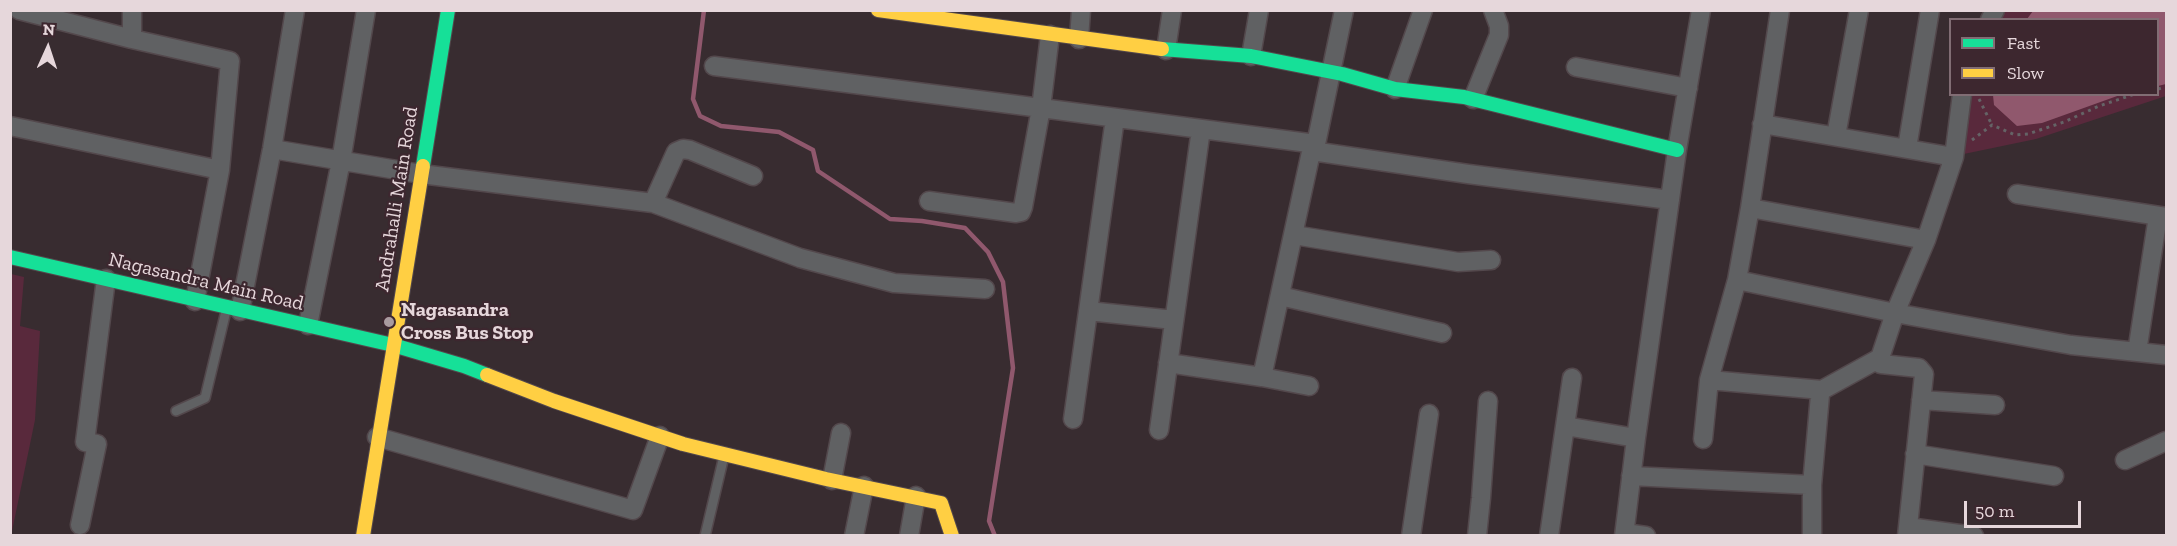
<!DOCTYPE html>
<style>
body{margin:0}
#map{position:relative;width:2177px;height:546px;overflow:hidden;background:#382c30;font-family:"Zilla Slab",serif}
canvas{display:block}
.frame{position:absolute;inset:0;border:12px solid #e6d7db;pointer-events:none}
.legend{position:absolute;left:1949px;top:18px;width:210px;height:78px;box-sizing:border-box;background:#3d272f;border:2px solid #816d74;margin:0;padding:8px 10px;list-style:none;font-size:18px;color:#e6d7db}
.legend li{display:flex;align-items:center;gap:12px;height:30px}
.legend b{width:30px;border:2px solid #816d74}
.north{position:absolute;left:18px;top:18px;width:60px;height:60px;-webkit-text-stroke:4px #3d272f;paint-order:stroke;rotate:3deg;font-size:16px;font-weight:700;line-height:24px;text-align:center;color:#e6d7db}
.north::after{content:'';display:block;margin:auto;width:21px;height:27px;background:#e6d7db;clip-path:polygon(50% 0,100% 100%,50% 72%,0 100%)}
.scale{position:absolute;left:1964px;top:501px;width:117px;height:27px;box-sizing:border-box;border:3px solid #e6d7db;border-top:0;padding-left:8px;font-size:18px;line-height:21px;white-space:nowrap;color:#e6d7db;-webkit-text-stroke:4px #3d272f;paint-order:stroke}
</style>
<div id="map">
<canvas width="2177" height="546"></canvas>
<div class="frame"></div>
<ul class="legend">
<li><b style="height:8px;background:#16e098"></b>Fast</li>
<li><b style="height:8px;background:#ffcf43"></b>Slow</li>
</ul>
<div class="north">N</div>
<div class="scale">50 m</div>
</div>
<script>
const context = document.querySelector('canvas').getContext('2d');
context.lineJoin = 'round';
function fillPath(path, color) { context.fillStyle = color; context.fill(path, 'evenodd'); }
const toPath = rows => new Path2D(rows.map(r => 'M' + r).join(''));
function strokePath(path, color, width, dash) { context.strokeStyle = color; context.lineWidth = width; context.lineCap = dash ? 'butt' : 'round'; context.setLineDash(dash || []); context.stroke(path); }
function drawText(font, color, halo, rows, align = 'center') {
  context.font = font + ' "Zilla Slab",serif'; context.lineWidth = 4.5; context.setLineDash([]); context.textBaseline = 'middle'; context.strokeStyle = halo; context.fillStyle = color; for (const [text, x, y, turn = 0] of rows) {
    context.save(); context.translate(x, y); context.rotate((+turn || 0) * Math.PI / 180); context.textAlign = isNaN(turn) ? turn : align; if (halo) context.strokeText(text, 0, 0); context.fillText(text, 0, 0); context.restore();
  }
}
const green = toPath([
 [1999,11,2166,11,2166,96,2036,139,1959,155,1965,95,2158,94,2158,20,1995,19],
 [11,274,24,277,20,326,40,331,35,420,11,536]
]);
const water = toPath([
 [2033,11,2166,11,2166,84,2158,86,2158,20,2027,19],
 [1993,95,1993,94,2120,95,2042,123,2017,126,1994,105]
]);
const stream = toPath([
 [704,10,693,99,700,116,721,126,779,132,813,150,818,171,890,219,922,221,965,228,988,252,1003,282,1013,368,989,521,995,536]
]);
const path = toPath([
 [2158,89,2166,87],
 [1979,99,1992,125],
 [1972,140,1992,125,2015,135,2028,134,2064,122,2099,106,2135,94]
]);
const lane = toPath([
 [176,411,205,398,226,311],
 [705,536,724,456]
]);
const street = toPath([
 [19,10,132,39,230,61,220,170,195,301],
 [1990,20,1995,10],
 [1050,35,1041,108,1316,144,1344,10],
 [132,39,132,10],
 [1079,39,1081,10],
 [1166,50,1172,10],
 [1251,56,1259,10],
 [714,66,1041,108,1023,207,1021,212,1016,213,929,201],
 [1576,67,1688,88],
 [1395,89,1423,10],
 [1473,99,1499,35,1499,26,1493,10],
 [1762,124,1954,157],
 [10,126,220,170],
 [1836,136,1859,10],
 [1907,148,1930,10],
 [272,149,421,174,653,203,676,152,683,149,690,150,753,176],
 [1312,151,1468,174,1670,200],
 [2017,194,2166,217],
 [653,203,800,258,894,283,985,289],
 [1750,208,1926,240],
 [1294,235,1458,262,1491,260],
 [1737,280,1895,313,2071,345,2166,355],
 [1280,296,1442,333],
 [240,311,272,149,295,10],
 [1088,311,1174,320],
 [308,325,341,161,366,10],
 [2137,352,2158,216],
 [1168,363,1262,377,1309,386],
 [1262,377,1313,143],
 [1709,380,1822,390],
 [1921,400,1995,405],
 [1073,419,1115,118],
 [1565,426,1636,438],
 [1159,430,1201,129],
 [377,437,633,510,660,436],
 [1703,439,1709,380,1737,280,1750,208,1780,10],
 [1915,454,2054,476],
 [2125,460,2166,441],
 [1631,476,1812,485],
 [832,480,841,433],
 [80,525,97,444,85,442,106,279],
 [1908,527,1974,536],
 [1625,533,1646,536],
 [854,536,864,486],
 [909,536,916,496],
 [1411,536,1429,414],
 [1477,536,1481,498,1488,401],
 [1549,536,1572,378],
 [1624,536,1636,438,1677,150,1701,10],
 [1812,536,1812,485,1820,395,1822,390,1880,358],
 [1907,536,1924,374,1919,368,1881,364,1880,358,1895,313,1926,240,1954,157,1962,94]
]);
const fast = toPath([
 [1162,49,1251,56,1342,74,1395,89,1464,97,1677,150],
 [423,166,448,10],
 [10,257,393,345,464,366,487,375]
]);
const slow = toPath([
 [878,10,1162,49],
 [487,375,554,401,683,444,826,479,941,503,952,536],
 [363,536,423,166]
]);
const markers = [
 [389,322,6,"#a99b9f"]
];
const streetNames = [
 ["Andrahalli Main Road",397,199,-81],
 ["Nagasandra Main Road",206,282,13]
];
const poiNames = [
 ["Nagasandra",401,310],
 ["Cross Bus Stop",401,333]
];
fillPath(green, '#59293c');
fillPath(water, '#90586d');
strokePath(stream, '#90586d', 4.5);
strokePath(lane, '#53484c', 12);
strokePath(street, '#53484c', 21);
strokePath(fast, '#53484c', 16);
strokePath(slow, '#53484c', 16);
strokePath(path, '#656366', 3, [3, 4.5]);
strokePath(lane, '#606163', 9);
strokePath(street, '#606163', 18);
strokePath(fast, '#16e098', 14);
strokePath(slow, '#ffcf43', 14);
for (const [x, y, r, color] of markers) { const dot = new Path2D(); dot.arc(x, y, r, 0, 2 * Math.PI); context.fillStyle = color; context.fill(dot); strokePath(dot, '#3d272f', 2); }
drawText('20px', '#e6d7db', '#3d272f', streetNames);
drawText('bold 20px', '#e6d7db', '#3d272f', poiNames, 'left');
</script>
